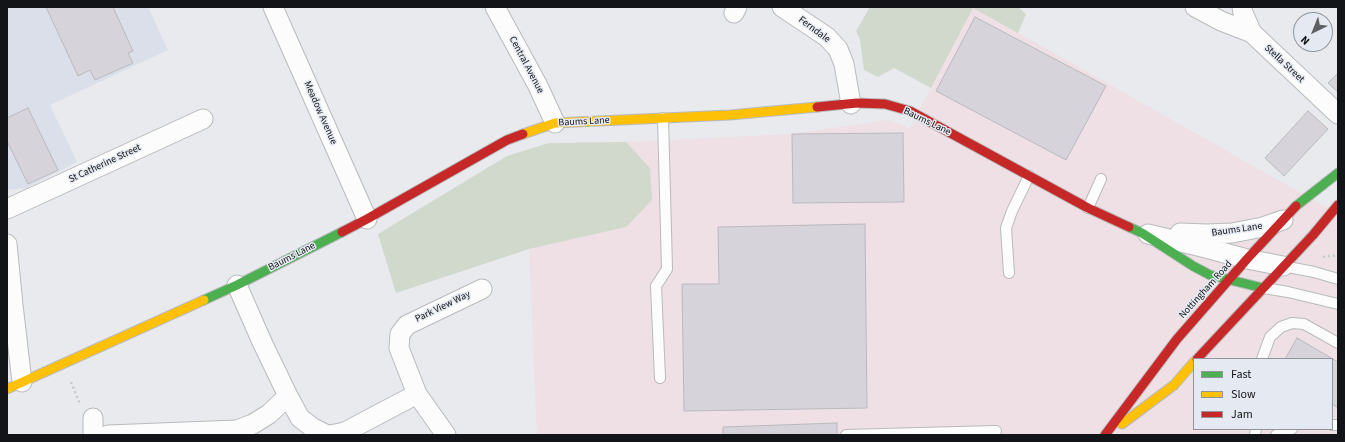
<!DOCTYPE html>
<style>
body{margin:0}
#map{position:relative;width:1345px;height:442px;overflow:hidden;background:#e8eaee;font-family:"Source Sans 3",sans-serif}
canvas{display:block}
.frame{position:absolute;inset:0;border:8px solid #131417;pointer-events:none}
.legend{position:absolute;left:1193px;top:358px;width:140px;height:72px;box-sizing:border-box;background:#e5e9f1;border:1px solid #91949a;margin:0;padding:5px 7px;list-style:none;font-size:12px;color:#131417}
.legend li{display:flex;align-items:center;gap:8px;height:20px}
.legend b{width:20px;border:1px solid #91949a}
.north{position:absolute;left:1293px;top:12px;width:40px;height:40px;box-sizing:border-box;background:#e5e9f1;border:1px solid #91949a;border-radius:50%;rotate:223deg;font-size:11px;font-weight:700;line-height:16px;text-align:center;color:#131417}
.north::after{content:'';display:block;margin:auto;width:14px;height:18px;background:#5e5f62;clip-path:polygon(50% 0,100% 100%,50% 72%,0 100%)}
</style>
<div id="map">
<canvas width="1345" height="442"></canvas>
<div class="frame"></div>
<ul class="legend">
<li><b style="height:5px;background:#4caf50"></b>Fast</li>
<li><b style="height:5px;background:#ffc107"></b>Slow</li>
<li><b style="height:5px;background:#c62828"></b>Jam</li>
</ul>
<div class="north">N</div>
</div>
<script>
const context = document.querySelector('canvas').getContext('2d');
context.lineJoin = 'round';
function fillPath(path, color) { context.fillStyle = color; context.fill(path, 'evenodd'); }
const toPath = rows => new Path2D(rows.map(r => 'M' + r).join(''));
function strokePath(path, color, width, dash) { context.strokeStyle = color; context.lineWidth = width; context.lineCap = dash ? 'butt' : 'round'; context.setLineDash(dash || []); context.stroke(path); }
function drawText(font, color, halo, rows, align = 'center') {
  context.font = font + ' "Source Sans 3",sans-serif'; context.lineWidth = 3; context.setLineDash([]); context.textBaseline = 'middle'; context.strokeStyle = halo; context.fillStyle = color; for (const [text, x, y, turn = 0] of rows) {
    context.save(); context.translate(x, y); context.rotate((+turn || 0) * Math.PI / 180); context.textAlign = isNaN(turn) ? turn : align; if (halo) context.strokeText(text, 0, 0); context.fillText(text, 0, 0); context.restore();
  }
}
const commercial = toPath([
 [973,7,1338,214,1338,435,537,435,529,249,626,227,650,168,626,142,792,134,888,120,910,128],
 [1194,359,1332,359,1332,429,1194,429]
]);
const built = toPath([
 [7,7,148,7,168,50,50,105,77,162,26,188,7,190]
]);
const green = toPath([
 [870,7,1018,7,1026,14,1018,33,973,8,931,88,894,68,878,77,864,70,860,40,856,31],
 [626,142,650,168,652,200,626,227,529,249,396,293,378,234,507,156,549,143]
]);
const building = toPath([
 [46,7,113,7,133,51,128,53,133,63,95,80,90,70,78,76,46,7],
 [975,17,1106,86,1066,160,936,91,975,17],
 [1338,73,1338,92,1328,83,1338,73],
 [28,108,58,170,28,184,7,141,7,118,28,108],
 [1308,111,1328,129,1284,176,1265,158,1308,111],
 [903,133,904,202,793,203,792,134,903,133],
 [865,224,867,408,684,411,682,284,719,284,718,227,865,224],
 [1297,338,1338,362,1338,408,1332,404,1332,359,1285,359,1297,338],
 [837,423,837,435,723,435,723,427,837,423]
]);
const path = toPath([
 [1323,257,1338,255],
 [71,382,80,404]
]);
const lane = toPath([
 [1088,208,1101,179],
 [1283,266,1314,272,1338,279],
 [1009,273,1006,228,1012,211,1029,176],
 [1264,288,1288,292,1338,304],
 [1262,359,1270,337,1281,327,1292,323,1304,324,1338,343],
 [660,378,656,286,667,269,663,118],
 [1332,425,1338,425],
 [846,435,996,431],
 [1255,435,1256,429],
 [1276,435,1285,430,1292,429]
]);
const street = toPath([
 [273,7,367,219],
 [495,7,538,86,555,123],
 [782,7,827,37,838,49,844,64,851,104],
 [1195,7,1221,21,1252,33],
 [1242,7,1243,13,1252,33,1338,114],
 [734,13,737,7],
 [7,209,203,119],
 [1180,233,1207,234,1232,233,1263,227,1283,220],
 [1148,234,1206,248,1247,259,1283,266],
 [7,244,13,305,22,382],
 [237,285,262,342,288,396],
 [93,418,93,435],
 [108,435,237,430,253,424,269,414,288,396,300,418,313,428,327,435],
 [330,435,345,432,417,394],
 [446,435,417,394,399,348,400,334,407,325,482,289]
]);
const fast = toPath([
 [1296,206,1338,173],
 [1129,227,1142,233,1193,266,1210,275,1263,288],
 [204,300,237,285,342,232]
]);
const slow = toPath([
 [523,134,555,123,730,115,817,107],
 [7,389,204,300],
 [1122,424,1174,385,1194,362]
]);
const jam = toPath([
 [817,107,857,103,885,104,910,111,1088,208,1129,227],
 [342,232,367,219,507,140,523,134],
 [1197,359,1313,235,1338,205],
 [1105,435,1177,339,1247,259,1296,206]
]);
const streetNames = [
 ["Ferndale",814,30,37],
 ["Stella Street",1284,64,43],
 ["Central Avenue",526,65,62],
 ["Meadow Avenue",320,113,66],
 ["Baums Lane",584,122,-3],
 ["Baums Lane",927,122,26],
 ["St Catherine Street",105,164,-25],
 ["Baums Lane",1237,230,-8],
 ["Baums Lane",292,257,-27],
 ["Nottingham Road",1206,290,-48],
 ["Park View Way",443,307,-26]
];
fillPath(commercial, '#eee0e4');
fillPath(built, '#dadfe9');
fillPath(green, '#d1d8cc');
fillPath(building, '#d7d3db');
strokePath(building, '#bababe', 1);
strokePath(lane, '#b8babd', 12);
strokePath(street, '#b8babd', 21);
strokePath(fast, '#b8babd', 11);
strokePath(slow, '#b8babd', 11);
strokePath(jam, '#b8babd', 11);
strokePath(path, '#c8c9cb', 2.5, [2, 3]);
strokePath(lane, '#fcfcfc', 10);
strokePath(street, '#fcfcfc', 19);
strokePath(fast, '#4caf50', 9);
strokePath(slow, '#ffc107', 9);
strokePath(jam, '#c62828', 9);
drawText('10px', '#131417', '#e5e9f1', streetNames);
</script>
